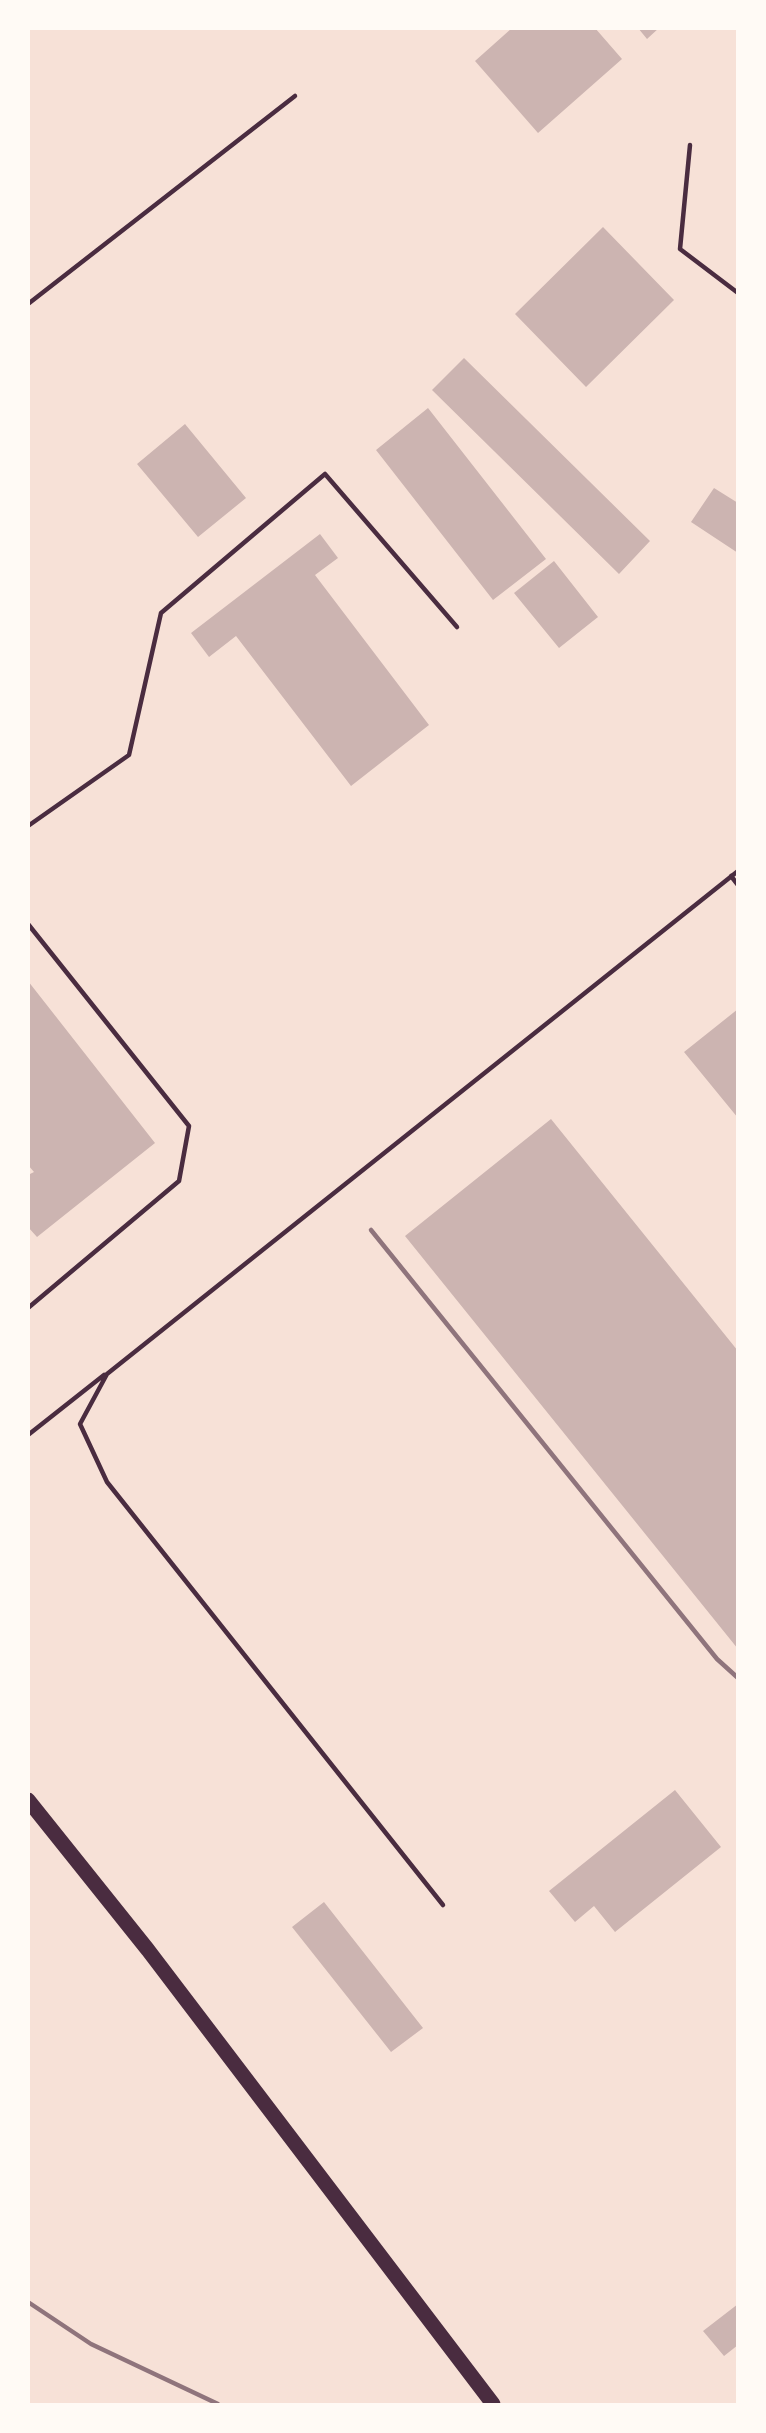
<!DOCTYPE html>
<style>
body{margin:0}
#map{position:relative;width:766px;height:2433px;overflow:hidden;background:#f7e1d7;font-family:"Golos Text",sans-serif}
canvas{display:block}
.frame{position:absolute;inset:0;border:30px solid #fffaf5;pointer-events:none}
</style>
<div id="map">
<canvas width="766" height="2433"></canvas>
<div class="frame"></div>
</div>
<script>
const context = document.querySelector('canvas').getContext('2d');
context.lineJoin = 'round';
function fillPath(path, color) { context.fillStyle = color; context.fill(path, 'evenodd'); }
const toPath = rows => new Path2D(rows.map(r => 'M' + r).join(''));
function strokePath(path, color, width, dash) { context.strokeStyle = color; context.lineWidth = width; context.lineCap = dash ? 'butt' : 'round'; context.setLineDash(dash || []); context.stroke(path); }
const building = toPath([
 [512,28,595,28,622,59,538,133,475,61],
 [638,28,659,28,647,39],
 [603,227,674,300,586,387,515,314],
 [464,358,650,541,619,574,432,390],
 [428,408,546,559,493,600,376,450],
 [185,424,246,498,198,537,137,464],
 [714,488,738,503,738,553,691,522],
 [320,534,338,558,315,575,429,725,351,786,236,636,209,657,191,633],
 [554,561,598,617,559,648,514,593],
 [28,981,155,1143,37,1237,28,1227,28,1175,34,1172,28,1165],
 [738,1009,738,1118,684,1052],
 [551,1119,738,1351,738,1649,405,1236],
 [675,1790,721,1847,615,1932,594,1906,575,1922,549,1891],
 [324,1902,423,2028,391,2052,292,1927],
 [738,2304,738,2345,724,2356,703,2331]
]);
const service = toPath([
 [690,145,680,249,738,293],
 [28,304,295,96],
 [28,826,129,755,161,613,325,474,457,627],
 [731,876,738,885],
 [28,924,189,1126,179,1181,28,1308],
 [28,1435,104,1375],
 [443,1905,107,1482,80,1424,107,1374,738,871]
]);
const primary = toPath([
 [28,1800,148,1950,493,2404]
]);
const rail = toPath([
 [371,1230,717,1659,738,1678],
 [28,2302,91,2344,218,2404]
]);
fillPath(building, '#ccb4b1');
strokePath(service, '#4a2c40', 4.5);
strokePath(primary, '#4a2c40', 15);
strokePath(rail, '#8f747c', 4.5);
</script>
